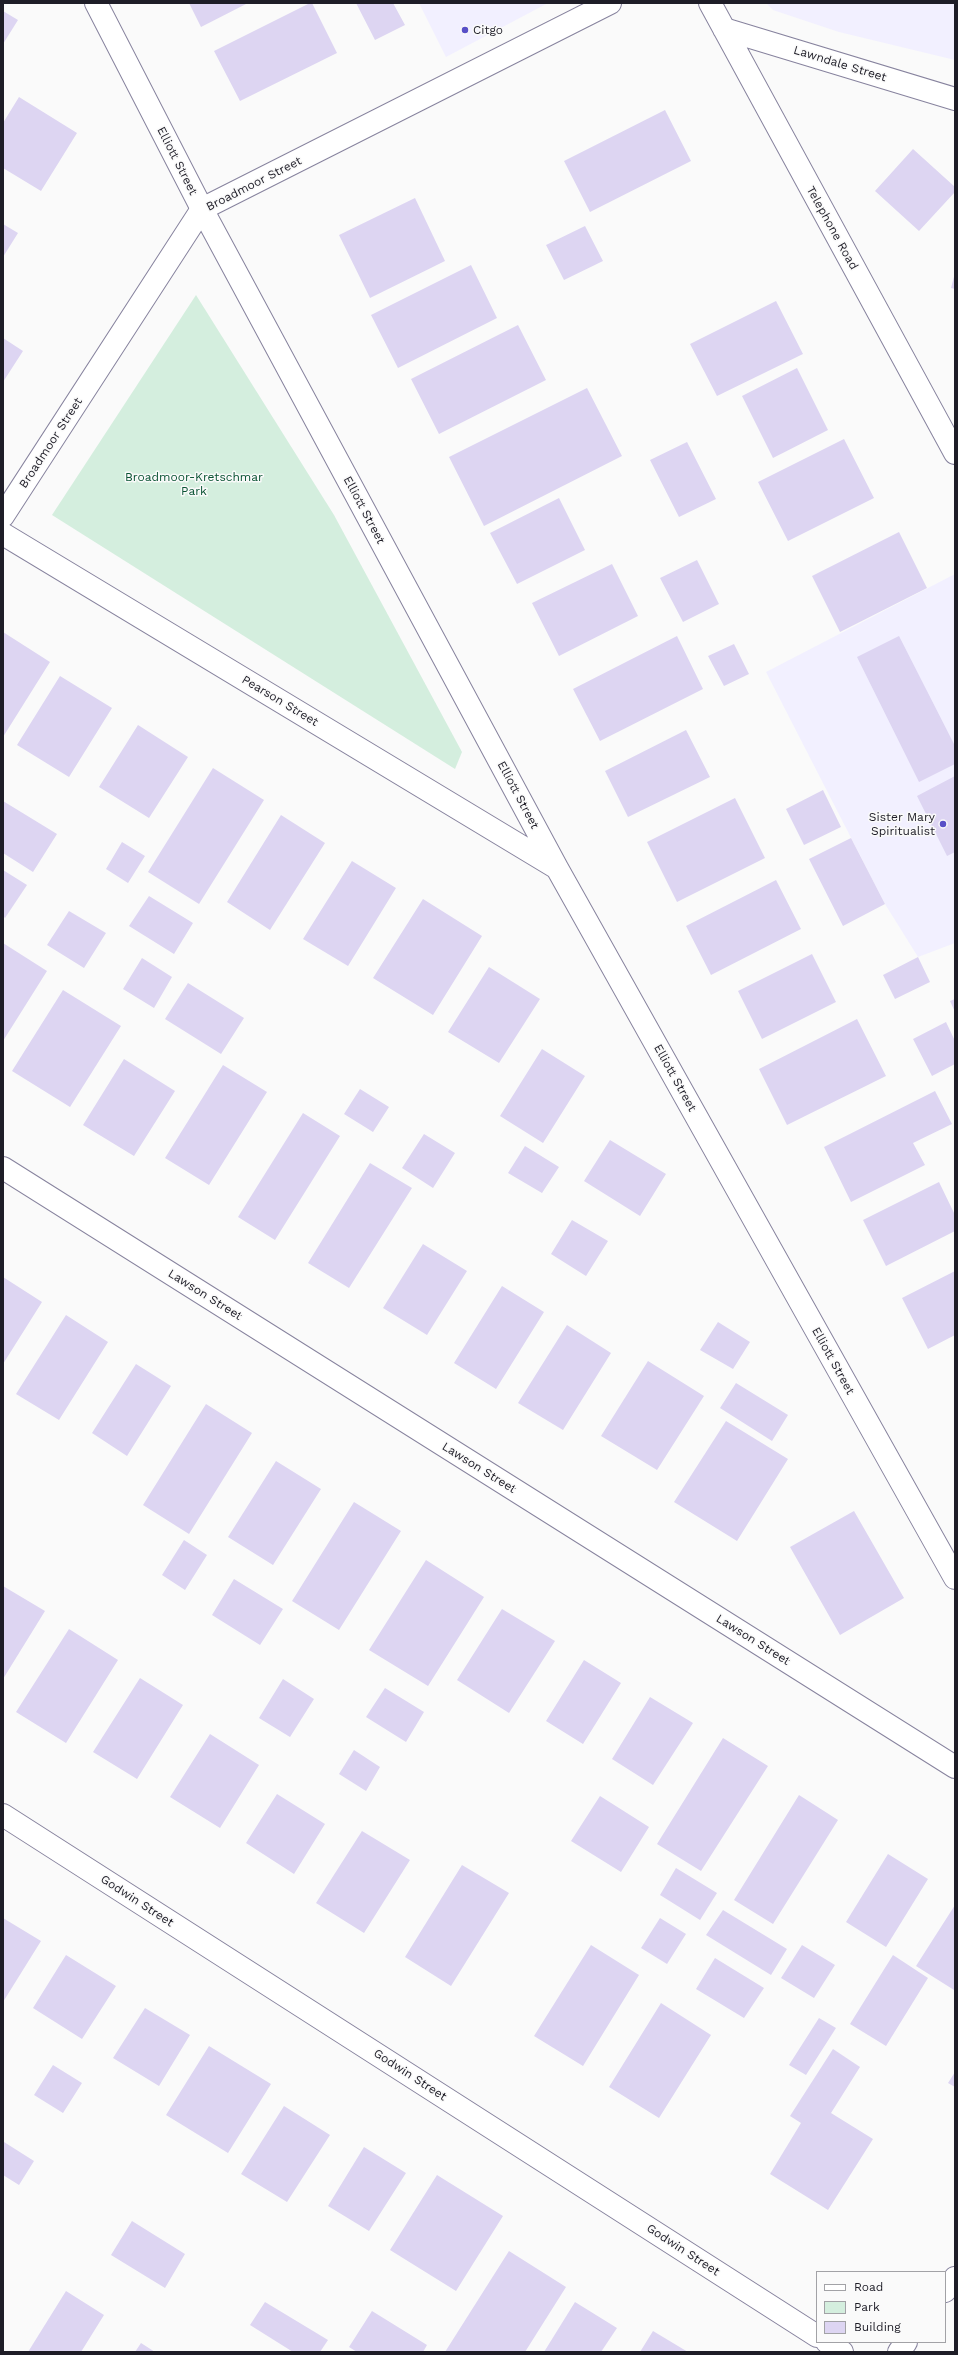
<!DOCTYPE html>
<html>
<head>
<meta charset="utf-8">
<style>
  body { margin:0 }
  #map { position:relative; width:958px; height:2355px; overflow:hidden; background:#fafafa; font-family:"Work Sans",sans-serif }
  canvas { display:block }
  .frame { position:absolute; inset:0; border:4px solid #1e1d27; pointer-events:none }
  .legend { position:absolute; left:816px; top:2271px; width:130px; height:72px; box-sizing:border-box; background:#fafafa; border:1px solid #a2a2a6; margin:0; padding:5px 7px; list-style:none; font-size:12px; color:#1e1d27 }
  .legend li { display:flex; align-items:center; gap:8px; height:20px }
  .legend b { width:20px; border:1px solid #a2a2a6 }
</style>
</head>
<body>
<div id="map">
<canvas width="958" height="2355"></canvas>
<div class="frame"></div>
<ul class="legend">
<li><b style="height:5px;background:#fff"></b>Road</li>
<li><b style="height:11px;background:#d4eede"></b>Park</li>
<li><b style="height:11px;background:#ddd5f2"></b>Building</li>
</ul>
</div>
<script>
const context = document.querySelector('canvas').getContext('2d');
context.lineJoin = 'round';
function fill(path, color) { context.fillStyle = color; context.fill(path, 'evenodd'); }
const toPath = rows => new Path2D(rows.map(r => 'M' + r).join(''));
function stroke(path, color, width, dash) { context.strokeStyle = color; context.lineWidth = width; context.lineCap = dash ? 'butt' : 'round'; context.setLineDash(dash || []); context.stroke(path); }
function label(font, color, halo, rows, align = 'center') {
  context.font = font + ' "Work Sans",sans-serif'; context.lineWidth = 3; context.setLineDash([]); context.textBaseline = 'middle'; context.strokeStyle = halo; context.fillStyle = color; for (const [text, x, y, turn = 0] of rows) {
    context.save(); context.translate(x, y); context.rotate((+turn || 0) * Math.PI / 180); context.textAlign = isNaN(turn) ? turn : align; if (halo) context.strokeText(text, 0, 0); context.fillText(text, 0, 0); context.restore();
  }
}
fill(toPath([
  [419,3,548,3,446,57],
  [766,3,955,3,955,60,839,32,773,10],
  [955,574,955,943,918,957,885,904,766,672]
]), '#f2f0ff');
fill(toPath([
  [196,295,334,515,462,752,455,769,52,515]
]), '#d4eede');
fill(toPath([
  [189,3,248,3,201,27],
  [310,3,312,3,337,53,240,101,214,51],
  [356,3,393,3,405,25,375,40],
  [3,11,18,20,3,44],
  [19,97,77,133,41,191,3,168,3,123],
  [665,110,691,161,590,212,564,161],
  [913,149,955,187,955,192,919,231,875,191],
  [415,198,445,261,370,298,339,235],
  [3,224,18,233,3,257],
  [585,226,603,261,564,280,546,245],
  [471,265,497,318,398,368,371,315],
  [955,273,955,289,951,288],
  [776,301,803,354,717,396,690,344],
  [518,325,546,380,439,434,411,379],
  [3,338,23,351,3,382],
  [797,368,828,430,773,458,742,396],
  [587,388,622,456,484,526,449,457],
  [844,439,874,498,788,541,758,482],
  [687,442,716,499,679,517,650,460],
  [559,498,585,550,517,584,490,533],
  [899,532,927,588,840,632,812,576],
  [697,560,719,604,683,622,660,578],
  [612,564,638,616,559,656,532,603],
  [3,632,50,662,3,737],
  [677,636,703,689,600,741,573,689],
  [899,636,955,746,955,764,919,782,857,657],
  [734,644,749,674,724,686,708,656],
  [60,676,112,708,69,777,17,745],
  [138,725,188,757,149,818,99,787],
  [686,730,710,777,628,817,605,771],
  [213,768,264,800,199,904,148,872],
  [955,776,955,852,947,856,917,796],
  [823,790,841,827,804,845,786,809],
  [735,798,765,858,677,902,647,842],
  [3,801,57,834,33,872,3,853],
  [281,815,325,843,270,930,227,902],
  [851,838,885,904,843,926,809,859],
  [122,842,145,856,128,883,106,869],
  [352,861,396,888,348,966,303,939],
  [3,870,27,885,5,918,3,916],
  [776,880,801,929,711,975,686,926],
  [149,896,193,923,174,954,129,926],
  [423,899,482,936,433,1015,373,978],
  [69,911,106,933,84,968,47,945],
  [3,943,47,971,3,1041],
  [812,954,836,1002,762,1039,738,991],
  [918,957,930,982,895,999,883,975],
  [142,958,172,977,154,1008,123,989],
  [489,967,540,999,499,1063,448,1032],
  [188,983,244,1018,221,1054,165,1019],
  [63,990,121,1026,70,1107,12,1071],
  [955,999,955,1012,950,1001],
  [857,1019,886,1076,787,1125,759,1069],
  [946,1022,955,1041,955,1064,932,1076,913,1039],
  [542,1049,585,1076,543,1143,500,1116],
  [124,1059,175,1091,134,1156,83,1125],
  [223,1065,267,1092,209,1185,165,1158],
  [360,1089,389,1107,373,1132,344,1114],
  [935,1091,952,1124,913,1143,925,1165,851,1202,824,1147],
  [303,1113,340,1136,275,1240,238,1217],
  [424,1134,455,1153,433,1188,402,1168],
  [610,1140,666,1174,640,1216,584,1181],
  [525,1146,559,1167,542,1193,508,1173],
  [370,1163,412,1188,349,1288,308,1263],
  [939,1182,955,1215,955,1231,886,1266,863,1220],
  [572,1220,608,1241,586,1276,551,1254],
  [423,1244,467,1271,427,1335,383,1308],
  [955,1271,955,1335,928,1349,902,1298],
  [3,1277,42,1302,3,1364],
  [502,1286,544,1312,496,1389,454,1363],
  [66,1315,108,1342,59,1420,16,1394],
  [718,1322,750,1342,733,1369,700,1350],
  [567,1325,611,1353,563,1430,518,1403],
  [648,1361,704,1396,657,1470,601,1436],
  [136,1364,171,1386,127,1456,92,1433],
  [736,1383,788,1415,772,1441,720,1408],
  [206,1404,252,1433,189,1534,143,1505],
  [726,1421,788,1459,737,1541,674,1502],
  [276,1461,321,1489,273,1565,228,1537],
  [354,1502,401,1531,339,1630,292,1601],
  [854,1511,904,1598,840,1635,790,1547],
  [184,1540,207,1555,185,1590,162,1575],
  [426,1560,484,1597,428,1686,369,1650],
  [234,1579,283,1609,260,1645,212,1615],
  [3,1586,45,1611,3,1679],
  [502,1609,555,1641,509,1713,457,1680],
  [69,1629,118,1660,66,1743,16,1712],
  [584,1660,621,1683,583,1744,546,1721],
  [140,1678,183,1705,137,1779,93,1752],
  [283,1679,314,1699,290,1737,259,1718],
  [385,1688,424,1712,406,1742,366,1717],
  [650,1697,693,1723,653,1785,612,1759],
  [210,1734,259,1765,220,1828,170,1797],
  [723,1738,768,1766,701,1871,657,1844],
  [354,1750,380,1767,366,1791,339,1774],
  [277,1794,325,1824,294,1874,246,1843],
  [799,1795,838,1820,773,1924,734,1900],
  [600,1796,649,1827,621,1872,571,1841],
  [362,1831,410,1860,364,1933,316,1903],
  [888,1854,928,1879,886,1947,846,1922],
  [462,1865,509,1893,451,1986,405,1957],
  [676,1868,717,1893,700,1920,660,1895],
  [955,1905,955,1988,954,1990,916,1966],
  [723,1910,787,1949,771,1975,706,1935],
  [3,1918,41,1941,3,2002],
  [660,1918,686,1934,667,1964,641,1948],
  [591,1945,639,1975,583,2066,534,2036],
  [802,1945,835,1965,814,1998,781,1978],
  [66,1955,116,1986,82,2039,33,2008],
  [893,1955,928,1978,886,2046,850,2024],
  [715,1958,764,1988,744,2018,696,1989],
  [661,2003,711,2035,659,2118,609,2087],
  [145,2008,190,2035,159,2086,113,2058],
  [819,2018,836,2028,806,2075,789,2065],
  [209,2046,271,2084,228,2153,166,2115],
  [833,2049,860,2067,831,2113,873,2139,828,2210,770,2174,801,2123,790,2116],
  [53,2065,82,2083,63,2113,34,2095],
  [955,2072,955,2087,948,2083],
  [284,2106,330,2135,287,2202,241,2174],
  [4,2142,34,2161,19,2185,3,2175],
  [364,2147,406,2173,369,2231,328,2206],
  [437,2175,503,2216,456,2291,390,2250],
  [132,2221,185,2254,165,2288,111,2255],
  [509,2251,566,2287,525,2352,445,2352],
  [66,2291,104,2315,81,2352,28,2352],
  [265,2302,328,2340,320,2352,293,2352,250,2325],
  [575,2302,617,2328,601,2352,544,2352],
  [372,2311,427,2345,423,2352,357,2352,349,2347],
  [653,2331,688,2352,640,2352],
  [141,2343,155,2352,135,2352]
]), '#ddd5f2');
const street = toPath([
  [96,3,202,209,557,868,955,1578],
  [3,534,557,868],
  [3,1168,955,1767],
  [3,1815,817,2336],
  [945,2291,955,2278],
  [827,2342,842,2352],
  [899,2352,906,2342]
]);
const secondary = toPath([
  [710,3,955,453],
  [724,29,955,99],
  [3,516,202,209,610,3]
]);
stroke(street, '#87839e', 24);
stroke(secondary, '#87839e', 24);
stroke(street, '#fff', 22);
stroke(secondary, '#fff', 22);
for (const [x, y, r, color] of [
  [465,30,4,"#584fc7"],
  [943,824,4,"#584fc7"]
]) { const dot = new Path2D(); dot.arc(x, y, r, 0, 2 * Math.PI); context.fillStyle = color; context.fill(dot); stroke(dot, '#fafafa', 1.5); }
label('12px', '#1e1d27', '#fafafa', [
  ["Citgo",473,30],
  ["Sister Mary",935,817,"right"],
  ["Spiritualist",935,831,"right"]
], 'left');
label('12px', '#1e1d27', '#fafafa', [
  ["Lawndale Street",840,64,17],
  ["Elliott Street",177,161,63],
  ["Broadmoor Street",254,184,-27],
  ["Telephone Road",832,228,61],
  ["Broadmoor Street",51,443,-57],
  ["Elliott Street",364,510,62],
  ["Pearson Street",280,701,31],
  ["Elliott Street",518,795,62],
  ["Elliott Street",675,1078,61],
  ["Lawson Street",205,1295,32],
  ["Elliott Street",833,1361,61],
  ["Lawson Street",479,1468,32],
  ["Lawson Street",753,1640,32],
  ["Godwin Street",137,1901,33],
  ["Godwin Street",410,2075,33],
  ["Godwin Street",683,2250,33]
]);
label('12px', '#095333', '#fafafa', [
  ["Broadmoor-Kretschmar",194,477],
  ["Park",194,491]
]);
</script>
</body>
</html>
